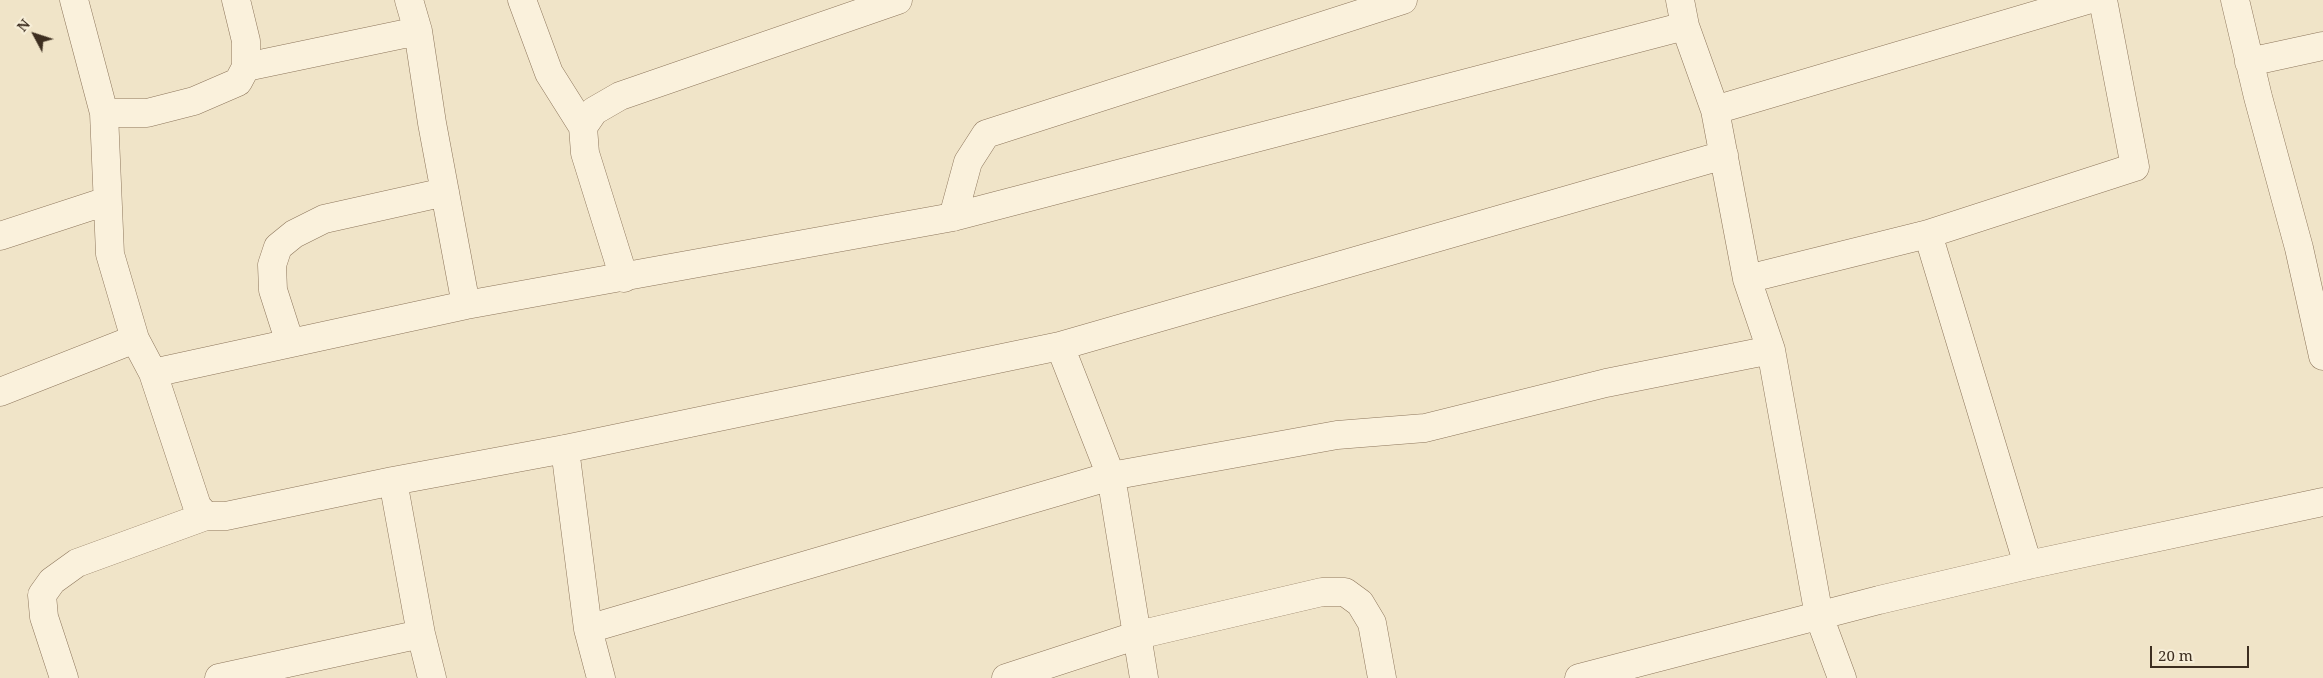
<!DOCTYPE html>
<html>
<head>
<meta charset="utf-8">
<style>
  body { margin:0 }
  #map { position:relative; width:2323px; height:678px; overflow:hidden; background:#f0e4c8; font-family:"Noto Serif",serif }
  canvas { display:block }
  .north { position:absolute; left:10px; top:10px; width:50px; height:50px; -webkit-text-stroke:4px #f7eed8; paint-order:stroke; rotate:310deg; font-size:14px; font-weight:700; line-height:20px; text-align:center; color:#3d2e20 }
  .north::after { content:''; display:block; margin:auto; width:18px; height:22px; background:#3d2e20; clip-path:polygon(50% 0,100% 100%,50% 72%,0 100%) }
  .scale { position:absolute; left:2150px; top:646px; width:99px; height:22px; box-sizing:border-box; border:2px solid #3d2e20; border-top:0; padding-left:6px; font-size:15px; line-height:18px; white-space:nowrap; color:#3d2e20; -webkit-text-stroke:4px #f7eed8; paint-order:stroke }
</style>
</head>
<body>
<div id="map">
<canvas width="2323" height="678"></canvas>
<div class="north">N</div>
<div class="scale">20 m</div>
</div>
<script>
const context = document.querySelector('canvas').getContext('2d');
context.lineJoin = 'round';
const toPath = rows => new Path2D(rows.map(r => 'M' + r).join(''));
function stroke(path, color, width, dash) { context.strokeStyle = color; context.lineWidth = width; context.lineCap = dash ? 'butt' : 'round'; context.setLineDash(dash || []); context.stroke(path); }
const minor = toPath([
  [74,0,104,113,110,254,135,339,153,373,197,506,206,516,226,516,393,481,565,449,1060,346,1724,155],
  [409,0,418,31,432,123,466,305],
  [522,0,549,73,583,127],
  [1680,0,1685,26,1715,110,1747,279,1771,350,1819,616,1842,678],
  [2235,0,2258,97,2299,248,2323,356],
  [2249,62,2323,46],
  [246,67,418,31],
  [1715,110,2087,0],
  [104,113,147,113,194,101,238,82,246,67,246,41,236,0],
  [953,217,968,162,986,134,1403,0],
  [1928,234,2028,565],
  [0,236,107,201],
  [624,278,585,153,583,127,594,111,620,96,898,0],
  [1747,279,1928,234,2135,167,2103,0],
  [290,343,273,290,272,265,278,247,294,234,324,219,445,192],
  [1060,346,1111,476,1337,435,1425,428,1606,383,1771,350],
  [153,373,466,305,953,217,1685,26],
  [0,392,135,339],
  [565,449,588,629],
  [393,481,421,634],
  [64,678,44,617,42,595,52,581,77,563,206,516],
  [219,678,421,634,432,678],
  [601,678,588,629,1111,476,1144,678],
  [1006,678,1138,635,1322,592,1345,592,1360,603,1372,623,1382,678],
  [1579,678,1879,600,2028,565,2323,502]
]);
stroke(minor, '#8d765c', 29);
stroke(minor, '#faf1dc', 28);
</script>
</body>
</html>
